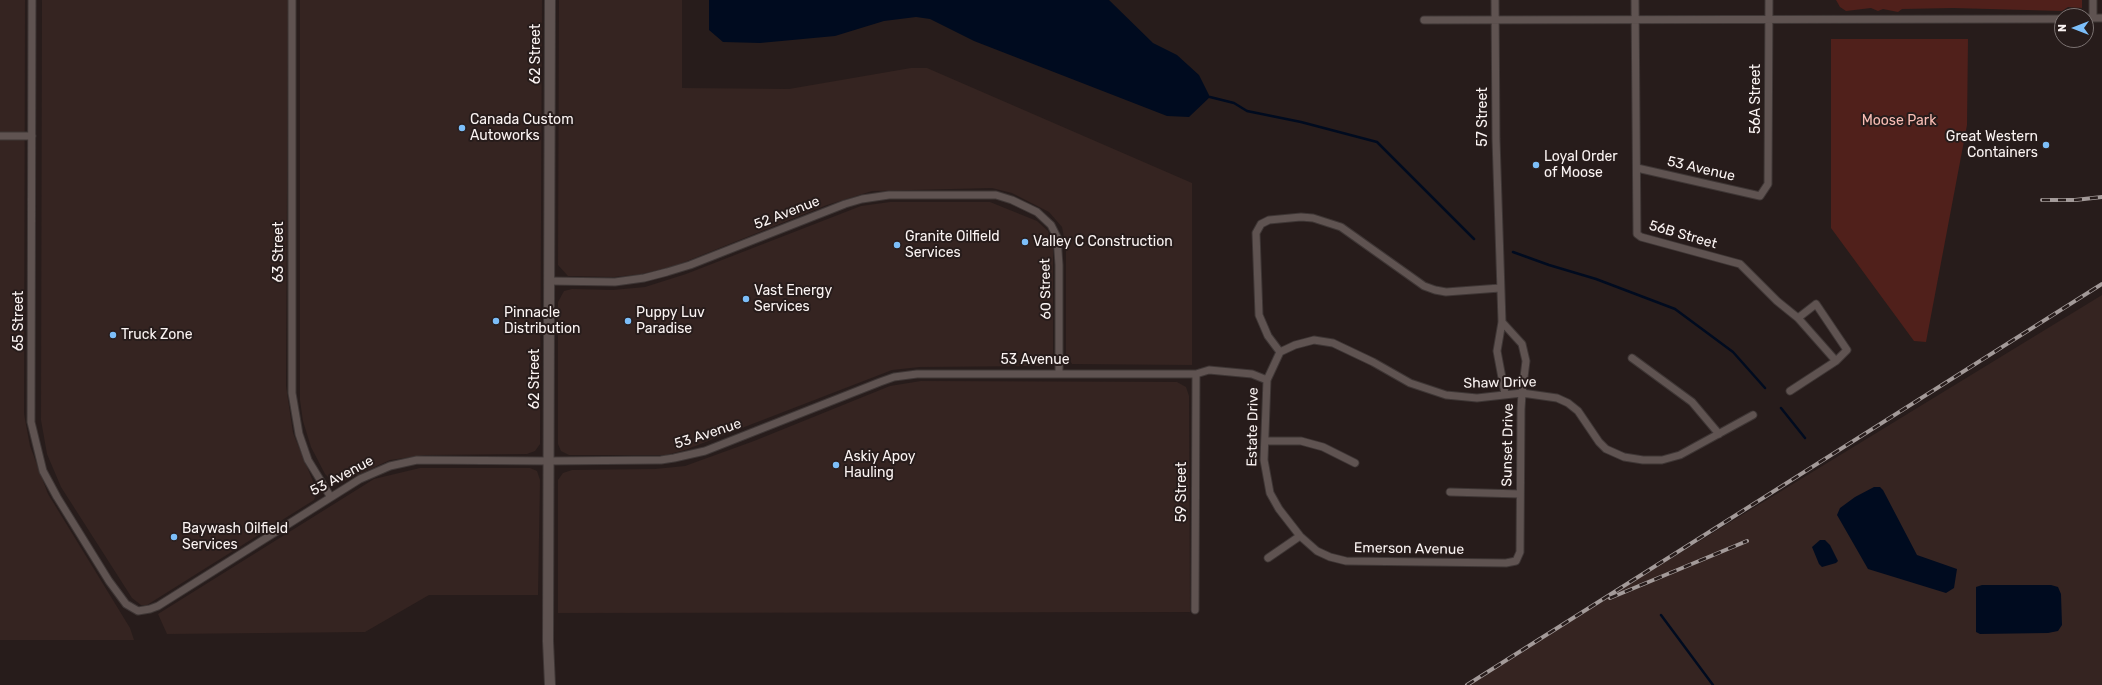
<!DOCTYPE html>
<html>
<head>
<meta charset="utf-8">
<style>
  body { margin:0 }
  #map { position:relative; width:2102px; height:685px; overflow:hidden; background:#271c1b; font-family:Rubik,sans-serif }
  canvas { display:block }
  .north { position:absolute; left:2054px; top:8px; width:40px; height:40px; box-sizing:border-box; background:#271c1b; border:1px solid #7b7271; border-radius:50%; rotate:270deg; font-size:11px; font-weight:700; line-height:16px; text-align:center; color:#faf3f2 }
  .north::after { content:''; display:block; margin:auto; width:14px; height:18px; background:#7cbef9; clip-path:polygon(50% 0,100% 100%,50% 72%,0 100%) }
</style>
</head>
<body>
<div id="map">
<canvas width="2102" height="685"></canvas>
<div class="north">N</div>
</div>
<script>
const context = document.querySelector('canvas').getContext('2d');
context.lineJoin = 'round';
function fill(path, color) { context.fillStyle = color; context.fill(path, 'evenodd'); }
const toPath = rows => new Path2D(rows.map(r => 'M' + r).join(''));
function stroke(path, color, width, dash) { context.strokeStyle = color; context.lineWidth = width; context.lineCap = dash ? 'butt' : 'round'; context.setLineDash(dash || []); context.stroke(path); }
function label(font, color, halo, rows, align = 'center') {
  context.font = font + ' Rubik,sans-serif'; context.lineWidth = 4; context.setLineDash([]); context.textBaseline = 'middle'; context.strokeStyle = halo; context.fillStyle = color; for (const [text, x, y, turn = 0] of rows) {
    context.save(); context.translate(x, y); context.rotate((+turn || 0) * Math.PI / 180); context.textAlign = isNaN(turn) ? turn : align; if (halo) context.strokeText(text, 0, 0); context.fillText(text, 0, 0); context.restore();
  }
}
fill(toPath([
  [0,0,25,0,24,414,30,446,48,494,130,628,134,640,0,640],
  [42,0,288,0,286,386,293,433,317,491,314,500,147,605,141,605,132,598,61,487,47,454,41,420],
  [300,0,542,0,540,444,535,451,527,454,425,455,390,460,342,482,332,481,325,474,311,447,303,421,300,400],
  [559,0,682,0,682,88,789,89,911,68,927,68,1192,183,1192,365,1072,364,1066,354,1066,248,1062,227,1049,212,1012,193,992,188,872,191,827,205,672,267,642,274,614,277,568,276,558,265],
  [890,202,990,202,1037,221,1048,231,1053,244,1053,353,1049,361,1042,366,920,367,892,370,685,450,666,455,569,455,561,451,558,444,558,302,564,291,572,289,613,290,645,287,686,274,861,206],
  [2102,295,2102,685,1464,685],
  [921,381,1177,382,1186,387,1189,396,1190,612,558,613,558,480,563,473,572,470,655,469,685,466,754,441,890,386],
  [420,468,530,468,537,471,540,480,538,595,429,595,365,632,167,634,158,614,374,479]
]), '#352421');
fill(toPath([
  [1836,0,2082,0,2082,8,2068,7,2062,11,1953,8,1902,9,1898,12,1883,9,1878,11,1871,8,1846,11,1840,7],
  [1831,39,1968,39,1967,125,1926,342,1914,341,1831,228]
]), '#50201b');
fill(toPath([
  [709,0,1109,0,1153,43,1177,55,1199,75,1210,97,1189,117,1167,116,974,41,930,19,916,17,884,21,835,36,760,43,723,42,709,30],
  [1874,487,1880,487,1883,490,1917,555,1957,569,1954,588,1946,593,1868,569,1837,515,1840,508,1855,497],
  [1820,540,1825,540,1830,545,1838,561,1836,563,1822,567,1819,564,1812,547],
  [1982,585,2051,585,2058,587,2061,594,2062,625,2058,631,2048,633,1980,634,1976,632,1976,587]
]), '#000b1f');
stroke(toPath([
  [1210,97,1234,103,1247,111,1301,122,1377,142,1474,239],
  [1513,252,1549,265,1596,279,1675,309,1733,352,1765,388],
  [1781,408,1805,438],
  [1661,615,1713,685]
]), '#000b1f', 2.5);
const minor = toPath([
  [32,0,31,422,43,471,57,497,109,581,126,604,138,611,150,609,158,606,360,479,390,466,417,460,549,461,661,460,674,458,705,451,880,382,894,377,917,374,1196,374,1209,370,1252,374,1267,380],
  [292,0,292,393,299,434,308,460,330,496],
  [1495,0,1496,139,1502,322,1497,351,1505,394],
  [1635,0,1637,234,1641,237,1740,264,1777,301,1798,318,1836,361],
  [2086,18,2102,18],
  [2093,18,2093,0],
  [1424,20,2062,19],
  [0,136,32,136],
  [1637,168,1760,196,1768,184,1769,0],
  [549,281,615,282,644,278,667,272,690,265,845,204,862,199,889,195,996,195,1012,200,1037,212,1051,225,1057,237,1059,265,1059,373],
  [1502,322,1522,344,1526,361,1522,393,1521,409,1520,552,1516,561,1506,563,1346,561,1330,557,1317,551,1300,536,1279,509,1270,493,1264,460,1267,380,1280,352,1295,345,1314,340,1333,343,1373,362,1410,383,1446,395,1477,398,1522,393,1557,398,1568,403,1578,411,1599,442,1606,449,1624,457,1643,460,1662,460,1680,455,1753,415],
  [1280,352,1268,336,1259,315,1256,233,1261,224,1269,220,1301,217,1313,218,1341,227,1424,286,1435,290,1446,292,1500,288],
  [1632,358,1692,402,1719,434],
  [1790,391,1836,361,1847,350,1816,304,1798,318],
  [1265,441,1301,441,1323,447,1355,463],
  [1450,492,1520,494],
  [1268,558,1300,536],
  [1195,610,1196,374]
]);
const secondary = toPath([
  [550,685,548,641,550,0]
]);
stroke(minor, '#3e3635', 9);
stroke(secondary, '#3e3635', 12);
stroke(minor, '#5f5351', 7);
stroke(secondary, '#5f5351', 10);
const rail = toPath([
  [2042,200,2075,200,2102,197],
  [1610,598,1747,541],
  [1467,685,2102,284]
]);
stroke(rail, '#a39a99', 4);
stroke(rail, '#271c1b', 2.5, [8]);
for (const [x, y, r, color] of [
  [462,128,4,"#7cbef9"],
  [2046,145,4,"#7cbef9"],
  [1536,165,4,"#7cbef9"],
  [1025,242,4,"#7cbef9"],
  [897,245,4,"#7cbef9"],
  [746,299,4,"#7cbef9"],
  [496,321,4,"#7cbef9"],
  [628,321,4,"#7cbef9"],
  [113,335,4,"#7cbef9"],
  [836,465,4,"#7cbef9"],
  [174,537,4,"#7cbef9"]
]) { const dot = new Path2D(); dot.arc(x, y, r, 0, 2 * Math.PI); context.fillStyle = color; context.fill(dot); stroke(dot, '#271c1b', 1.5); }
label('14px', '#faf3f2', '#271c1b', [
  ["62 Street",536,54,-90],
  ["56A Street",1756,99,-90],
  ["57 Street",1483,117,-90],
  ["53 Avenue",1701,169,13],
  ["52 Avenue",787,213,-21],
  ["56B Street",1683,235,16],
  ["63 Street",279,252,-90],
  ["60 Street",1046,289,-91],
  ["65 Street",19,321,-90],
  ["53 Avenue",1035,360],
  ["62 Street",535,379,-90],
  ["Shaw Drive",1500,383,-1],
  ["Estate Drive",1253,427,-89],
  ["53 Avenue",708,434,-18],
  ["Sunset Drive",1508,445,-89],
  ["53 Avenue",342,476,-28],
  ["59 Street",1182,492,-90],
  ["Emerson Avenue",1409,549,1]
]);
label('14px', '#faf3f2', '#271c1b', [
  ["Canada Custom",470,120],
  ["Autoworks",470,136],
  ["Great Western",2038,137,"right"],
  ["Containers",2038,153,"right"],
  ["Loyal Order",1544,157],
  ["of Moose",1544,173],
  ["Granite Oilfield",905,237],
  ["Services",905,253],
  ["Valley C Construction",1033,242],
  ["Vast Energy",754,291],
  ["Services",754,307],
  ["Pinnacle",504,313],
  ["Distribution",504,329],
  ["Puppy Luv",636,313],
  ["Paradise",636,329],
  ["Truck Zone",121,335],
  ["Askiy Apoy",844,457],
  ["Hauling",844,473],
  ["Baywash Oilfield",182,529],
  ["Services",182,545]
], 'left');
label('14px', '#f9bdb4', '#271c1b', [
  ["Moose Park",1899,121]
]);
</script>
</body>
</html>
